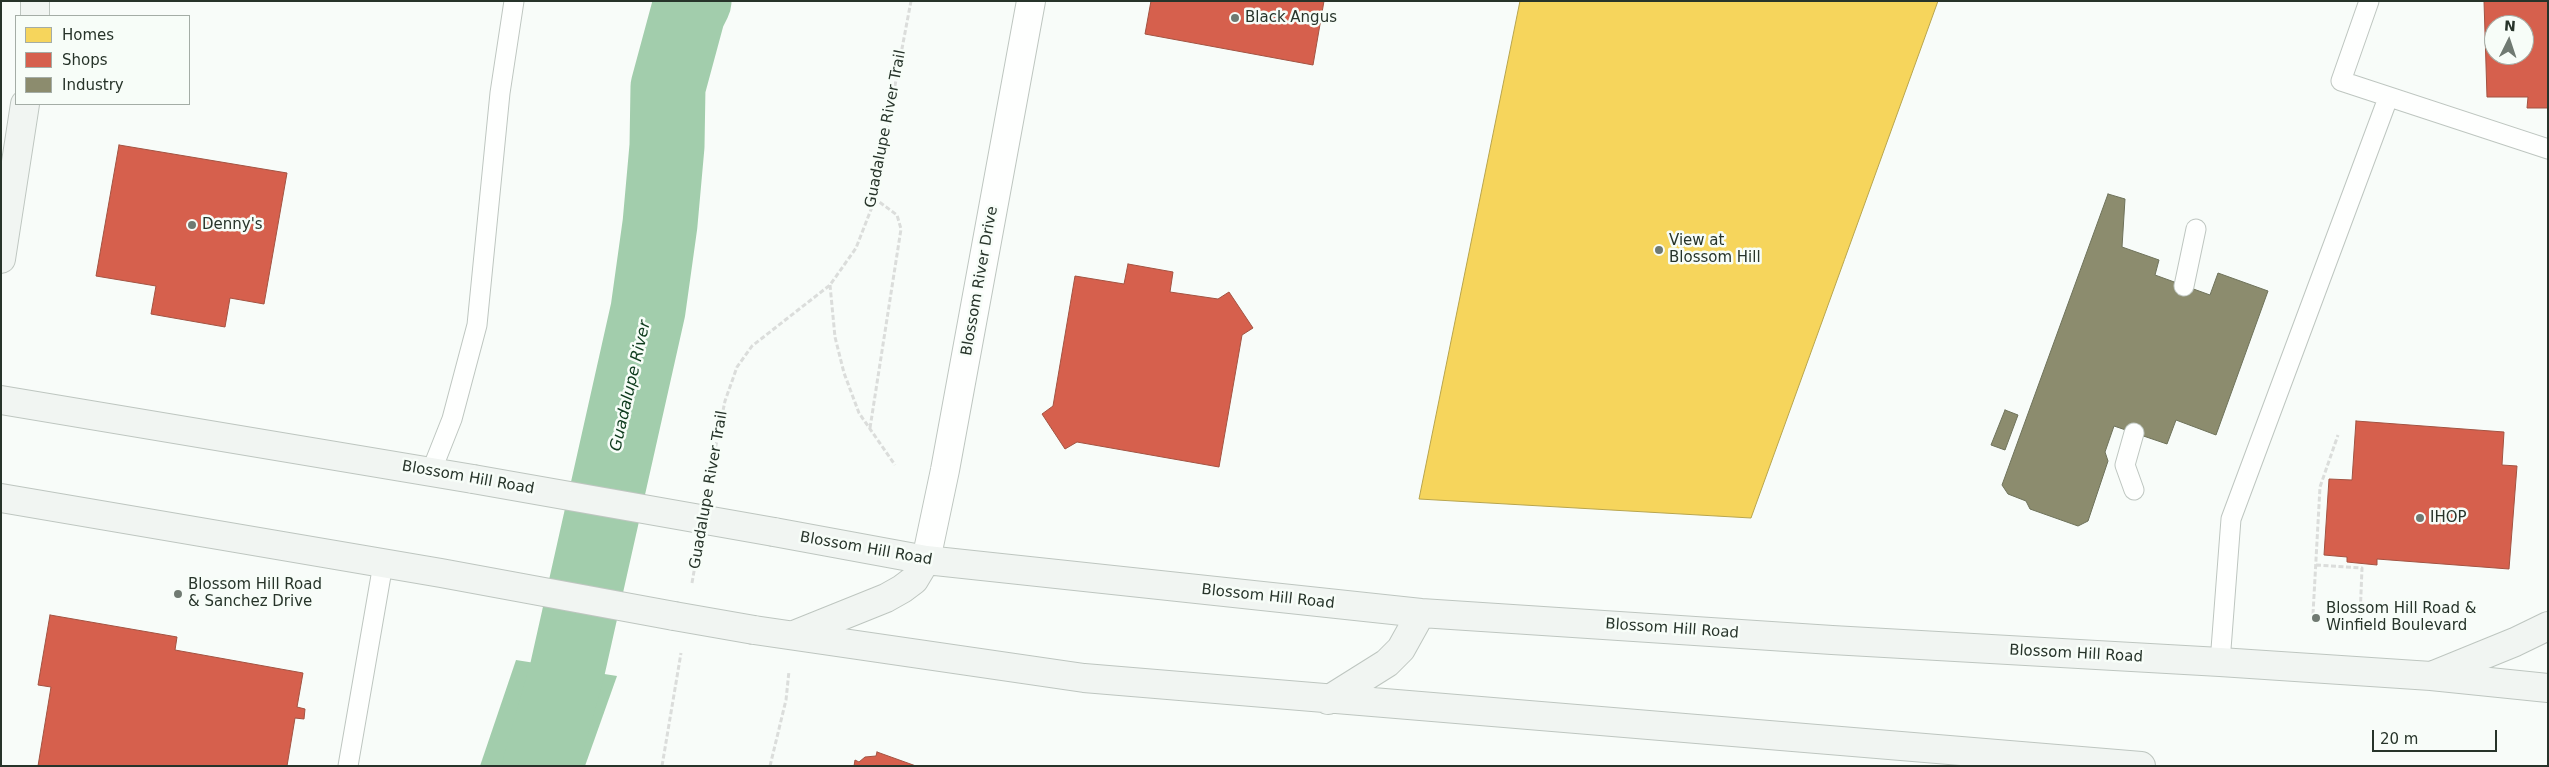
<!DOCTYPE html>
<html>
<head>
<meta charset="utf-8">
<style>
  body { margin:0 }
  #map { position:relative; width:2549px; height:767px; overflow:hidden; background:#f8fcf9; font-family:"DejaVu Sans",sans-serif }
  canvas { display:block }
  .frame { position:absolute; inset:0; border:2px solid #27342a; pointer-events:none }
  .legend { position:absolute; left:15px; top:15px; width:175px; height:90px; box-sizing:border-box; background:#f7fdf8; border:1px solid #a4ada6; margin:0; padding:6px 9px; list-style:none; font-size:15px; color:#27342a }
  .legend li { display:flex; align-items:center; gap:10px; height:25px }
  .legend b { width:25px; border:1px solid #a4ada6 }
  .north { position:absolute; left:2484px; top:15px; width:50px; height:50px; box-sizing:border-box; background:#f7fdf8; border:1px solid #a4ada6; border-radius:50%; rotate:4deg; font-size:14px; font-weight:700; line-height:20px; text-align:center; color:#27342a }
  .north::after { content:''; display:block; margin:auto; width:18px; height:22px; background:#707a72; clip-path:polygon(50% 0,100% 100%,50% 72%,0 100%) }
  .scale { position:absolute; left:2372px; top:730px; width:125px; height:22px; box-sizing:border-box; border:2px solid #27342a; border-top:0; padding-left:6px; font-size:15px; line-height:18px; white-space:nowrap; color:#27342a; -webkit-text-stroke:4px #f7fdf8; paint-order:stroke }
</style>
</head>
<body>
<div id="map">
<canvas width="2549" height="767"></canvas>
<div class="frame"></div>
<ul class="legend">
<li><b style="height:14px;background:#f6d55c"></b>Homes</li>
<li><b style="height:14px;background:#d6604d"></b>Shops</li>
<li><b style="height:14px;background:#8c8c6e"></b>Industry</li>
</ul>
<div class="north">N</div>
<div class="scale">20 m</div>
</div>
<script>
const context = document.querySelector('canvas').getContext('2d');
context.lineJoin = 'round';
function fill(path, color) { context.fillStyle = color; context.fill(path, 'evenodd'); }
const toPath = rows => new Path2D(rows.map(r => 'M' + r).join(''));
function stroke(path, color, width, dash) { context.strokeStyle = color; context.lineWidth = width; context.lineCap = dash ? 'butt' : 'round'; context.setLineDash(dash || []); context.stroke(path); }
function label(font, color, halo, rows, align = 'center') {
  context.font = font + ' "DejaVu Sans",sans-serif'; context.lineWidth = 5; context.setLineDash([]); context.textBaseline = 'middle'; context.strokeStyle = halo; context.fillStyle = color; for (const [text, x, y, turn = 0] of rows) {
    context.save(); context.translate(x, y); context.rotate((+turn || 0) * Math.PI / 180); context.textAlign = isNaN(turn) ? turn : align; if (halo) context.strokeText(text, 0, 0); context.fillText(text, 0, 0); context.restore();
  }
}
fill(toPath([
  [516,660,617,676,585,766,480,766]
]), '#a2cdac');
const homes = toPath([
  [1520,1,1938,1,1751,518,1419,499,1520,1]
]);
fill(homes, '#f6d55c');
stroke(homes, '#b8a54d', 1);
const shops = toPath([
  [1151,1,1324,1,1313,65,1145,34,1151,1],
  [2484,1,2548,1,2548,108,2527,108,2528,97,2487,97,2484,1],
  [2494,25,2524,25,2524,55,2494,55,2494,25],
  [119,145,287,173,264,304,230,298,225,327,151,314,156,286,96,276,119,145],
  [1128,264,1173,272,1170,292,1218,299,1229,292,1253,328,1242,335,1219,467,1077,442,1065,449,1042,414,1053,406,1075,276,1124,284,1128,264],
  [2356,421,2504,432,2502,465,2517,466,2509,569,2377,559,2377,565,2347,562,2347,557,2324,555,2329,479,2352,480,2356,421],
  [50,615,177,637,175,650,303,673,297,707,305,709,304,719,295,718,287,766,38,766,51,687,38,685,50,615],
  [877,752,916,766,854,766,855,760,859,762,865,757,876,756,877,752]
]);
fill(shops, '#d6604d');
stroke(shops, '#a25342', 1);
const industry = toPath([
  [2108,194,2125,199,2122,247,2159,260,2155,275,2210,295,2218,273,2268,291,2216,435,2176,420,2167,444,2114,426,2105,452,2108,461,2088,521,2078,526,2030,509,2026,501,2008,494,2002,485,2108,194],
  [2005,410,2018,415,2005,450,1991,445,2005,410]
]);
fill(industry, '#8c8c6e');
stroke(industry, '#6e725a', 1);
stroke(toPath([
  [540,766,567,671,648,310,660,224,667,146,668,87,688,13,694,1]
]), '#a2cdac', 75);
const lane = toPath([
  [2369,1,2341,81,2548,149],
  [2184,286,2196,229],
  [431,472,452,419,477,325,500,93,514,1],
  [2134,490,2125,465,2134,433],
  [2220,662,2231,519,2388,98],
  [348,766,383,564]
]);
const street = toPath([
  [926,560,945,470,1031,1]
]);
const secondary = toPath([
  [35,16,35,1],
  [1,259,25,104],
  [1,400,473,479],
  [1,498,441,573,674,616],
  [774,532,926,560,1421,613,1832,640,2220,662,2431,676,2548,688],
  [754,630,1084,678,2141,766],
  [794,635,886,598,902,589,914,580,926,560],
  [2434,675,2515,642,2548,626],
  [1328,700,1387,663,1401,649,1421,613]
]);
stroke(lane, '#bec6c0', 21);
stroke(street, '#bec6c0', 30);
stroke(secondary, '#bec6c0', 30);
stroke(toPath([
  [830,285,835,337,844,373,859,413,895,465],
  [870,428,901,229,897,215,874,198],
  [708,484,725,401,737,367,752,346,830,285,856,248,872,207,911,1],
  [2316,565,2362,568,2360,618],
  [692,583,697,554],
  [2313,614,2320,487,2338,435],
  [662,766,681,653],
  [770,766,786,700,789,671]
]), '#dbdddb', 3, [5, 2.5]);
stroke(lane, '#fefffe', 19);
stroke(street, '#fefffe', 28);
stroke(secondary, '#f1f5f2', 28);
const secondaryBridge = toPath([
  [473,479,774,532],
  [674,616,754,630]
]);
stroke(secondaryBridge, '#bec6c0', 30, []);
stroke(secondaryBridge, '#f1f5f2', 28);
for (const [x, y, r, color] of [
  [1235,18,5,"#707a72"],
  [192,225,5,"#707a72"],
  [1659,250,5,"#707a72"],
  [2420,518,5,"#707a72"],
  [178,594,5,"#707a72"],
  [2316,618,5,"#707a72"]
]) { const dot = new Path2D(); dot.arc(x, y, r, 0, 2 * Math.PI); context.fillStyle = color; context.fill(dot); stroke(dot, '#f7fdf8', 2); }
label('15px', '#27342a', '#f7fdf8', [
  ["Black Angus",1245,18],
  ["Denny's",202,225],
  ["View at",1669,241],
  ["Blossom Hill",1669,258],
  ["IHOP",2430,518],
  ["Blossom Hill Road",188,585],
  ["& Sanchez Drive",188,602],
  ["Blossom Hill Road &",2326,609],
  ["Winfield Boulevard",2326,626]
], 'left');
label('15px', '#27342a', '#f7fdf8', [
  ["Guadalupe River Trail",886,129,-79],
  ["Blossom River Drive",980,281,-80],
  ["Blossom Hill Road",468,478,10],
  ["Guadalupe River Trail",709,490,-80],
  ["Blossom Hill Road",866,549,10],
  ["Blossom Hill Road",1268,597,6],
  ["Blossom Hill Road",1672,629,4],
  ["Blossom Hill Road",2076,654,3]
]);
label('italic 16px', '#0e3b1d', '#f7fdf8', [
  ["Guadalupe River",631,386,-77]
]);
</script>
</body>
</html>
